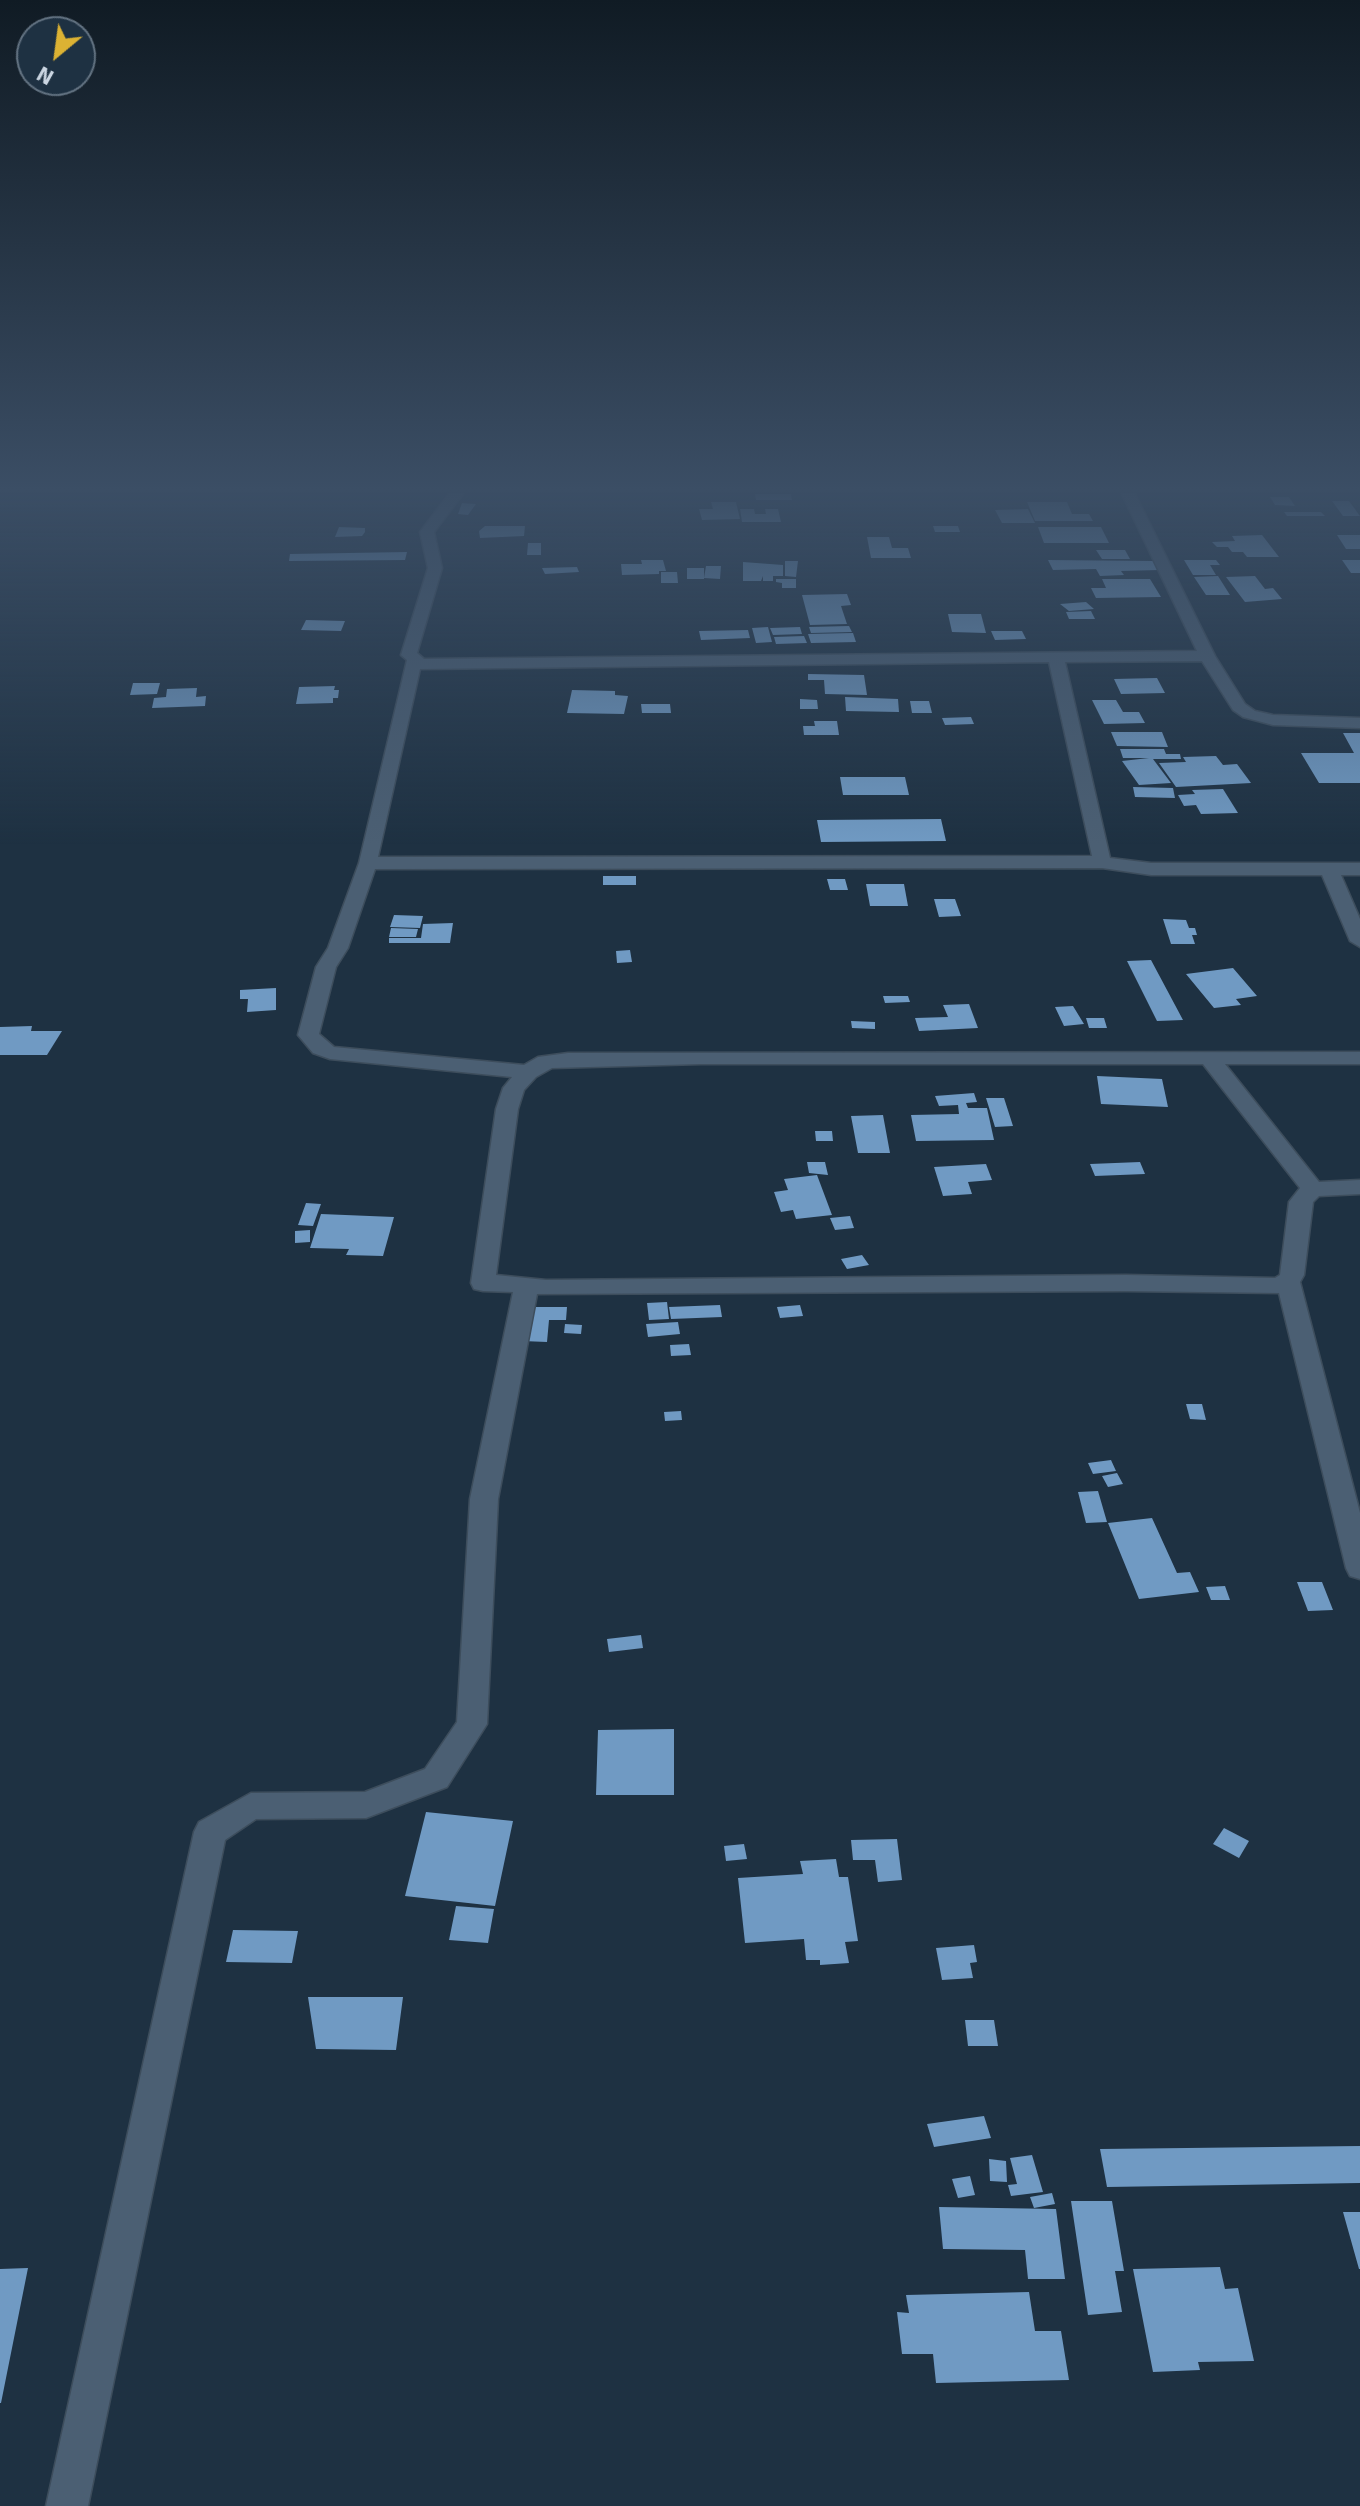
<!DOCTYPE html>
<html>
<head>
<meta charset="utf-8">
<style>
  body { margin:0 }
  #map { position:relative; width:1360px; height:2506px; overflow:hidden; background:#1e3142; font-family:Signika,sans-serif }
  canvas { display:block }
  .north { position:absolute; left:16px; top:16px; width:80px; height:80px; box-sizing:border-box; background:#1e3142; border:2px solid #637382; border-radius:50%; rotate:209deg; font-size:22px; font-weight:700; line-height:32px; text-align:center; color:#cad5e1 }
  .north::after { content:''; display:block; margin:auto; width:28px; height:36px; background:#dcb233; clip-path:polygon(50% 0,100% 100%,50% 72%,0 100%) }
</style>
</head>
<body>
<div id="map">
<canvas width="1360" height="2506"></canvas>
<div class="north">N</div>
</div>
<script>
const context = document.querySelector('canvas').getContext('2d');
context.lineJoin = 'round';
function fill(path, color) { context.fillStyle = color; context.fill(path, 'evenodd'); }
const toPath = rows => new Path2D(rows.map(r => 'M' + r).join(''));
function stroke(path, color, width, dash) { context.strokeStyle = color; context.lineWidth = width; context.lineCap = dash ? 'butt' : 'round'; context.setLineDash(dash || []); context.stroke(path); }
fill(toPath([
  [755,494,791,494,792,500,756,500],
  [1270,497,1289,497,1295,506,1275,505],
  [1332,501,1349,501,1360,516,1343,516],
  [711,502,736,502,740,519,702,520,699,509,713,509],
  [1027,502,1067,502,1072,514,1089,514,1093,521,1035,521],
  [462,503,476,504,468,515,458,514],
  [740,509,754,509,755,514,766,514,765,509,778,509,781,522,742,522],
  [1028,509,1035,523,1002,523,995,510],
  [1284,512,1321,512,1325,516,1287,516],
  [485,526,525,526,524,536,480,538,479,531],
  [933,526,958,526,960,532,935,532],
  [339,527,365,528,365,532,362,536,335,537],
  [1038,527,1101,527,1109,543,1044,543],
  [1262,535,1279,557,1247,557,1243,552,1232,552,1228,547,1217,547,1212,542,1235,541,1232,536],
  [1337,535,1360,535,1360,549,1346,549],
  [867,537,889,537,892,548,908,548,911,558,871,558],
  [528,543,541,543,541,555,527,555],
  [1096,550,1125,550,1130,559,1102,559],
  [407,552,405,560,289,561,290,554],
  [641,560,663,560,666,571,659,571,659,574,622,575,621,564,642,564],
  [1048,560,1153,561,1159,570,1121,571,1124,575,1100,576,1096,569,1053,570],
  [1184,560,1216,560,1220,565,1210,565,1216,575,1193,575],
  [1342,560,1360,560,1360,573,1351,573],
  [785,561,798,561,796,577,785,576],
  [743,562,783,565,783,576,773,576,773,581,763,581,763,576,761,581,743,581],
  [706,566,721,566,720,579,704,578],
  [577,567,579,572,545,574,542,568],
  [687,568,704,568,704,579,687,579],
  [661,572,677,572,678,583,661,583],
  [1218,576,1230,595,1206,595,1194,577],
  [1255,576,1265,589,1273,588,1282,599,1245,602,1226,577],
  [776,579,796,579,796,588,782,588,782,583,776,582],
  [1102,579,1150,579,1161,597,1096,598,1091,588,1106,588],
  [847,594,851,605,841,606,847,624,810,625,802,595],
  [1086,602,1094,609,1069,611,1060,604],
  [1091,611,1095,619,1069,619,1066,612],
  [948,614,981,614,986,633,952,632],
  [306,620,345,621,341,631,301,630],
  [849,626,852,632,811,633,809,627],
  [768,627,772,642,756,643,752,628],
  [800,627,802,634,773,635,770,628],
  [748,630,750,638,701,640,699,631],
  [991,631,1022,631,1026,639,995,640],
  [853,633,856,642,811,643,808,634],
  [804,636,807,643,776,644,774,637],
  [808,674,864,675,867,695,825,694,824,680,808,680],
  [1157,678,1165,693,1121,694,1114,679],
  [133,683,160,683,157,694,130,695],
  [335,686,334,690,339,690,338,698,333,698,333,703,296,704,299,687],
  [197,688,196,697,206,696,205,706,152,708,154,698,166,697,167,689],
  [572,690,615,691,615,695,628,696,624,714,567,713],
  [845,697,898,699,899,712,846,711],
  [800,699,817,700,818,709,800,709],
  [1092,700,1116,700,1123,712,1139,712,1145,723,1104,724],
  [910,701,929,701,932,713,912,713],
  [641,704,670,704,671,713,642,713],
  [971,717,974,724,945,725,942,718],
  [814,721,837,721,839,735,804,735,803,726,815,726],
  [1111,732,1162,732,1168,747,1117,746],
  [1343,733,1360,733,1360,783,1319,783,1301,753,1354,753],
  [1120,749,1164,749,1166,754,1180,754,1181,759,1153,759,1171,783,1139,785,1122,761,1149,758,1123,758],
  [1216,756,1223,765,1237,764,1251,783,1176,787,1159,763,1186,762,1183,757],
  [840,777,905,777,909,795,843,795],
  [1133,787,1173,788,1175,798,1135,797],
  [1223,789,1238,813,1201,814,1196,805,1184,806,1178,795,1195,794,1192,790],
  [941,819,946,841,821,842,817,820],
  [603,876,636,876,636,885,603,885],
  [827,879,845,879,848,890,830,890],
  [866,884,904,884,908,906,870,906],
  [934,899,955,899,961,916,939,917],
  [394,915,423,916,420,928,390,927],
  [1163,919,1186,920,1189,928,1195,928,1197,935,1192,935,1195,944,1171,944],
  [453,923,450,943,389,943,389,938,421,938,423,924],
  [391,928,418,929,416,937,389,937],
  [630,950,632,962,617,963,616,951],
  [1151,960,1183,1020,1157,1021,1127,961],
  [1233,968,1257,996,1236,999,1241,1005,1214,1008,1186,974],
  [276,988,276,1010,247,1012,248,999,240,999,240,990],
  [883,996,908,996,910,1002,885,1003],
  [969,1004,978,1028,919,1031,915,1018,948,1017,943,1005],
  [1073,1006,1084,1024,1064,1026,1055,1007],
  [1086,1018,1104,1018,1107,1028,1089,1028],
  [851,1021,875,1022,875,1029,852,1028],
  [32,1026,31,1031,62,1031,47,1055,0,1055,0,1027],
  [1097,1076,1162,1079,1168,1107,1101,1104],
  [974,1093,977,1102,966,1103,968,1108,987,1108,994,1140,916,1141,911,1115,959,1114,958,1105,939,1106,935,1096],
  [986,1098,1004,1098,1013,1126,995,1127],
  [883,1115,890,1153,858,1153,851,1116],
  [815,1131,832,1131,833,1141,816,1141],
  [807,1162,825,1162,828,1175,809,1173],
  [1140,1162,1145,1174,1095,1176,1090,1164],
  [986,1164,992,1180,968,1182,972,1194,943,1196,934,1167],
  [817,1175,832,1215,796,1219,793,1210,781,1212,774,1192,788,1190,784,1179],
  [306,1203,321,1204,313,1226,298,1225],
  [321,1214,394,1217,383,1256,346,1255,349,1249,310,1248],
  [850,1216,854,1228,835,1230,830,1218],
  [310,1230,310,1242,295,1243,295,1231],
  [862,1255,869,1265,847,1269,841,1259],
  [667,1302,669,1319,649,1320,647,1303],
  [720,1305,722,1317,671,1319,669,1307],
  [800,1305,803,1316,780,1318,777,1307],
  [525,1307,567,1307,566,1320,549,1320,547,1342,522,1341],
  [678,1322,680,1334,648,1337,646,1324],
  [565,1324,582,1325,581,1334,564,1333],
  [689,1344,691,1355,671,1356,670,1345],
  [1186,1404,1202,1404,1206,1420,1190,1419],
  [681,1411,682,1420,665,1421,664,1412],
  [1111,1460,1116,1471,1093,1474,1088,1463],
  [1117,1473,1123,1484,1108,1487,1102,1476],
  [1098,1491,1107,1522,1086,1523,1078,1492],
  [1152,1518,1177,1573,1190,1572,1199,1592,1139,1599,1108,1523],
  [1297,1582,1322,1582,1333,1610,1308,1611],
  [1225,1586,1230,1600,1211,1600,1206,1587],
  [641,1635,643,1648,609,1652,607,1639],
  [674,1729,674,1795,596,1795,598,1730],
  [426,1812,513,1821,495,1906,405,1896],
  [1224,1828,1249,1841,1239,1858,1213,1844],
  [897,1839,902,1880,878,1882,875,1860,853,1860,851,1840],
  [744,1844,747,1859,726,1861,724,1846],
  [836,1859,839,1877,848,1877,858,1941,845,1942,849,1963,820,1965,820,1960,806,1960,804,1939,745,1943,738,1878,803,1874,800,1861],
  [456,1906,494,1909,488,1943,449,1940],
  [233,1930,298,1931,292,1963,226,1962],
  [974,1945,977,1962,970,1963,973,1978,942,1980,936,1948],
  [308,1997,403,1997,396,2050,316,2049],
  [965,2020,994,2020,998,2046,968,2046],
  [984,2116,991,2138,934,2147,927,2124],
  [1360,2146,1360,2183,1107,2187,1100,2149],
  [1032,2155,1043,2192,1011,2196,1008,2185,1017,2184,1010,2158],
  [989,2159,1006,2161,1007,2182,990,2181],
  [970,2176,975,2195,958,2198,952,2179],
  [1052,2193,1055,2204,1034,2208,1030,2197],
  [1071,2201,1112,2201,1124,2271,1115,2271,1122,2312,1088,2315],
  [939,2207,1056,2209,1065,2279,1028,2279,1025,2250,943,2249],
  [1343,2212,1360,2212,1360,2269,1359,2269],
  [1220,2267,1225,2289,1238,2288,1254,2361,1198,2362,1200,2370,1153,2372,1133,2269],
  [28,2268,1,2403,0,2403,0,2269],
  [1029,2292,1035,2331,1061,2331,1069,2380,936,2383,933,2354,902,2354,897,2312,909,2313,906,2295]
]), '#709ac3');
const minor = toPath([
  [449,494,463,494,434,532,442,568,417,653,424,659,1197,651,1122,494,1135,494,1215,656,1245,704,1255,711,1273,715,1360,718,1360,728,1273,725,1243,717,1233,710,1202,661,1065,662,1110,858,1151,863,1360,863,1360,875,1341,875,1360,919,1360,947,1350,941,1322,875,1151,875,1102,868,375,869,348,948,336,967,319,1034,334,1047,524,1065,538,1057,568,1053,1360,1052,1360,1064,1225,1064,1319,1182,1360,1180,1360,1194,1319,1196,1313,1202,1304,1275,1300,1282,1360,1513,1360,1579,1350,1576,1346,1568,1279,1293,1126,1291,537,1294,498,1499,487,1724,447,1787,366,1818,256,1819,225,1840,88,2506,46,2506,194,1832,199,1822,251,1793,365,1792,425,1769,457,1722,470,1499,513,1292,483,1291,474,1289,471,1283,496,1109,503,1088,512,1077,330,1059,313,1053,298,1035,316,967,328,948,359,863,407,660,401,655,428,568,420,532,449,494],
  [1049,662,1092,856,378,857,420,669,1049,662],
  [1203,1064,1300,1188,1289,1202,1280,1275,1275,1278,1126,1275,546,1280,496,1275,518,1109,524,1090,536,1077,552,1068,701,1064,1203,1064]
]);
stroke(minor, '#3d4d5c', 3);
fill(minor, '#4b5f73');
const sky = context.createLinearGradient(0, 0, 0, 845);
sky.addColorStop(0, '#101b24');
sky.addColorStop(0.58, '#3b4e65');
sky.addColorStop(1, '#3b4e6500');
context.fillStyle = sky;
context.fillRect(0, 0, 1360, 845);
</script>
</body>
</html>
